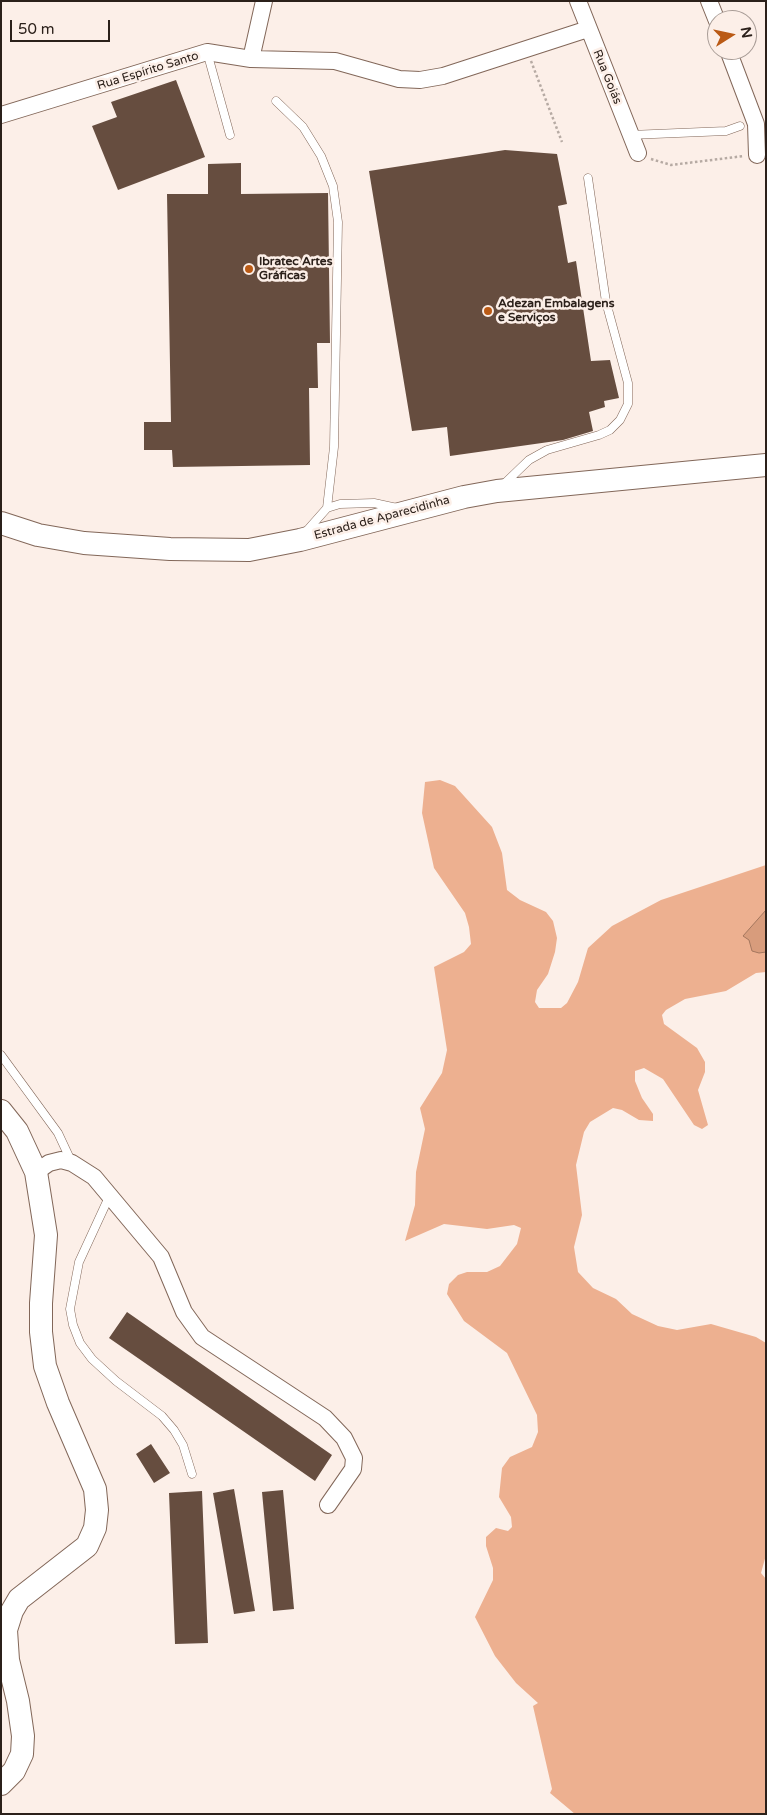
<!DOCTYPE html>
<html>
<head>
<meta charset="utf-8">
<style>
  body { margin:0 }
  #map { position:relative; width:767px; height:1815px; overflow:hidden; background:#fcefe8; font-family:"Varela Round",sans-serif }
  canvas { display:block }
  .frame { position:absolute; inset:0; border:2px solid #2b201a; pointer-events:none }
  .north { position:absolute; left:707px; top:10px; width:50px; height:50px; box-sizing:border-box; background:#fcefe8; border:1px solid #a89c96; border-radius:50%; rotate:80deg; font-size:14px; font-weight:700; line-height:20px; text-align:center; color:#2b201a }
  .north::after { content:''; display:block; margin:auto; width:18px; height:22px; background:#ba5a15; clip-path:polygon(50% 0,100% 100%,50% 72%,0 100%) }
  .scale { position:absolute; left:10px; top:20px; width:100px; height:22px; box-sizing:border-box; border:2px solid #2b201a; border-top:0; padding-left:6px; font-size:15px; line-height:18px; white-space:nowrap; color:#2b201a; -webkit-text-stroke:4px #fcefe8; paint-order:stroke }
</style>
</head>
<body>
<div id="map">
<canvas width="767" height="1815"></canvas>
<div class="frame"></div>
<div class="north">N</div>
<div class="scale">50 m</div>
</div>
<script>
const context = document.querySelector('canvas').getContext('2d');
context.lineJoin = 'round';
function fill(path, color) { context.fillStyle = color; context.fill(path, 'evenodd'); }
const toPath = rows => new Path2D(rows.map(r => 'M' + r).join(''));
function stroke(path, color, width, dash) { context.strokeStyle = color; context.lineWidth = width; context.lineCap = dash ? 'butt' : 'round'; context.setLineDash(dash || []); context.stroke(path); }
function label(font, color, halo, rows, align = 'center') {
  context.font = font + ' "Varela Round",sans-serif'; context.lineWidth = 5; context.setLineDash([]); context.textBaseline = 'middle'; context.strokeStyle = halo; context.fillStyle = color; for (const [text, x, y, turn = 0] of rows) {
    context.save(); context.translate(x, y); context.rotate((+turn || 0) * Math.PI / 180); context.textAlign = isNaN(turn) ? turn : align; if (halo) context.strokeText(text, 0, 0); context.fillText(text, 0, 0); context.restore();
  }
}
fill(toPath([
  [440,780,455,786,492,827,502,853,507,890,520,900,546,912,553,921,557,938,555,952,548,974,537,990,535,1002,539,1008,561,1008,567,1003,578,982,588,948,612,926,661,900,766,865,766,972,756,973,726,991,685,999,666,1010,662,1015,664,1024,697,1048,705,1062,705,1072,698,1090,708,1125,702,1129,694,1125,663,1079,644,1068,635,1071,635,1081,642,1098,653,1114,653,1121,639,1120,622,1110,613,1108,590,1122,584,1132,576,1165,582,1215,574,1247,578,1272,593,1288,616,1299,632,1314,658,1326,677,1330,711,1324,756,1337,766,1343,766,1555,761,1573,766,1579,766,1814,575,1814,550,1793,552,1789,533,1706,538,1703,516,1683,495,1656,475,1617,493,1580,493,1568,486,1546,486,1537,496,1528,508,1531,512,1527,511,1517,499,1497,502,1468,510,1457,532,1447,538,1432,537,1415,507,1353,464,1321,447,1294,449,1284,458,1275,467,1272,487,1272,500,1266,517,1244,521,1228,514,1225,487,1229,444,1224,405,1241,415,1205,416,1172,425,1129,420,1108,442,1073,447,1050,434,967,464,952,471,944,469,927,465,913,434,868,422,813,425,782]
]), '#edb090');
const water = toPath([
  [766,910,766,952,759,953,752,951,749,940,743,936,766,910]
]);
fill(water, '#d89c7c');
stroke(water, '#a4775f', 1);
fill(toPath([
  [176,80,205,157,118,190,92,126,117,117,111,102],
  [505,150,557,154,567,204,558,206,568,263,576,261,591,361,610,360,619,398,604,401,605,407,589,412,593,431,563,440,450,456,447,427,412,431,369,171],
  [241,163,241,194,328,193,330,343,317,343,318,388,309,388,310,465,173,467,172,450,144,450,144,422,171,422,167,194,208,194,208,164],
  [127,1312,332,1455,315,1481,109,1338],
  [151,1444,170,1473,154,1483,136,1454],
  [234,1489,255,1611,234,1614,213,1493],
  [283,1490,294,1609,273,1611,262,1492],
  [202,1491,208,1643,175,1644,169,1493]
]), '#664d3f');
const lane = toPath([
  [207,52,230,135],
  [276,101,303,127,321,156,333,186,338,222,334,447,327,508],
  [630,135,726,131,740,126],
  [504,484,529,460,547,450,599,435,610,430,620,420,628,404,628,383,606,302,588,178],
  [304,534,327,508,340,504,374,503,397,508],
  [1,1055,58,1133,72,1163],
  [109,1197,79,1262,70,1309,73,1325,80,1343,92,1359,116,1381,162,1416,174,1430,183,1445,192,1474]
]);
const street = toPath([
  [578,1,638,153],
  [709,1,717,21],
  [728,50,756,124,757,155],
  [251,59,264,1],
  [1,115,207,52,251,59,335,61,399,79,420,80,443,76,588,29],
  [36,1172,49,1163,61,1160,72,1163,94,1177,161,1257,184,1312,202,1337,325,1418,344,1438,354,1458,353,1469,328,1505]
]);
const secondary = toPath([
  [1,523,38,535,84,543,170,549,249,550,300,540,464,497,497,491,766,465],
  [1,1111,17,1131,36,1172,46,1235,41,1303,41,1332,45,1366,58,1403,95,1489,97,1510,95,1528,87,1546,19,1599,12,1611,6,1630,8,1660,18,1701,23,1736,22,1754,14,1771,1,1784]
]);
stroke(lane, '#826759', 9);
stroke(street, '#826759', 18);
stroke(secondary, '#826759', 24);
stroke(toPath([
  [531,61,562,142],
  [651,159,671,165,744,156]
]), '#b6aaa3', 2.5, [2.5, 2.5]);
stroke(lane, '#fff', 8);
stroke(street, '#fff', 16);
stroke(secondary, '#fff', 22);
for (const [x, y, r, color] of [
  [249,269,5,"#ba5a15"],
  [488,311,5,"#ba5a15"]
]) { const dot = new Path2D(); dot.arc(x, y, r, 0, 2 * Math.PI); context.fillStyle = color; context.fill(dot); stroke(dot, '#fcefe8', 2); }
label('12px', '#2b201a', '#fcefe8', [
  ["Rua Espírito Santo",148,71,-17],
  ["Rua Goiás",607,77,68],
  ["Estrada de Aparecidinha",382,518,-15]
]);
label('bold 12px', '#2b201a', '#fcefe8', [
  ["Ibratec Artes",259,262],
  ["Gráficas",259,276],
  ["Adezan Embalagens",498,304],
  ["e Serviços",498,318]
], 'left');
</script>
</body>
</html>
